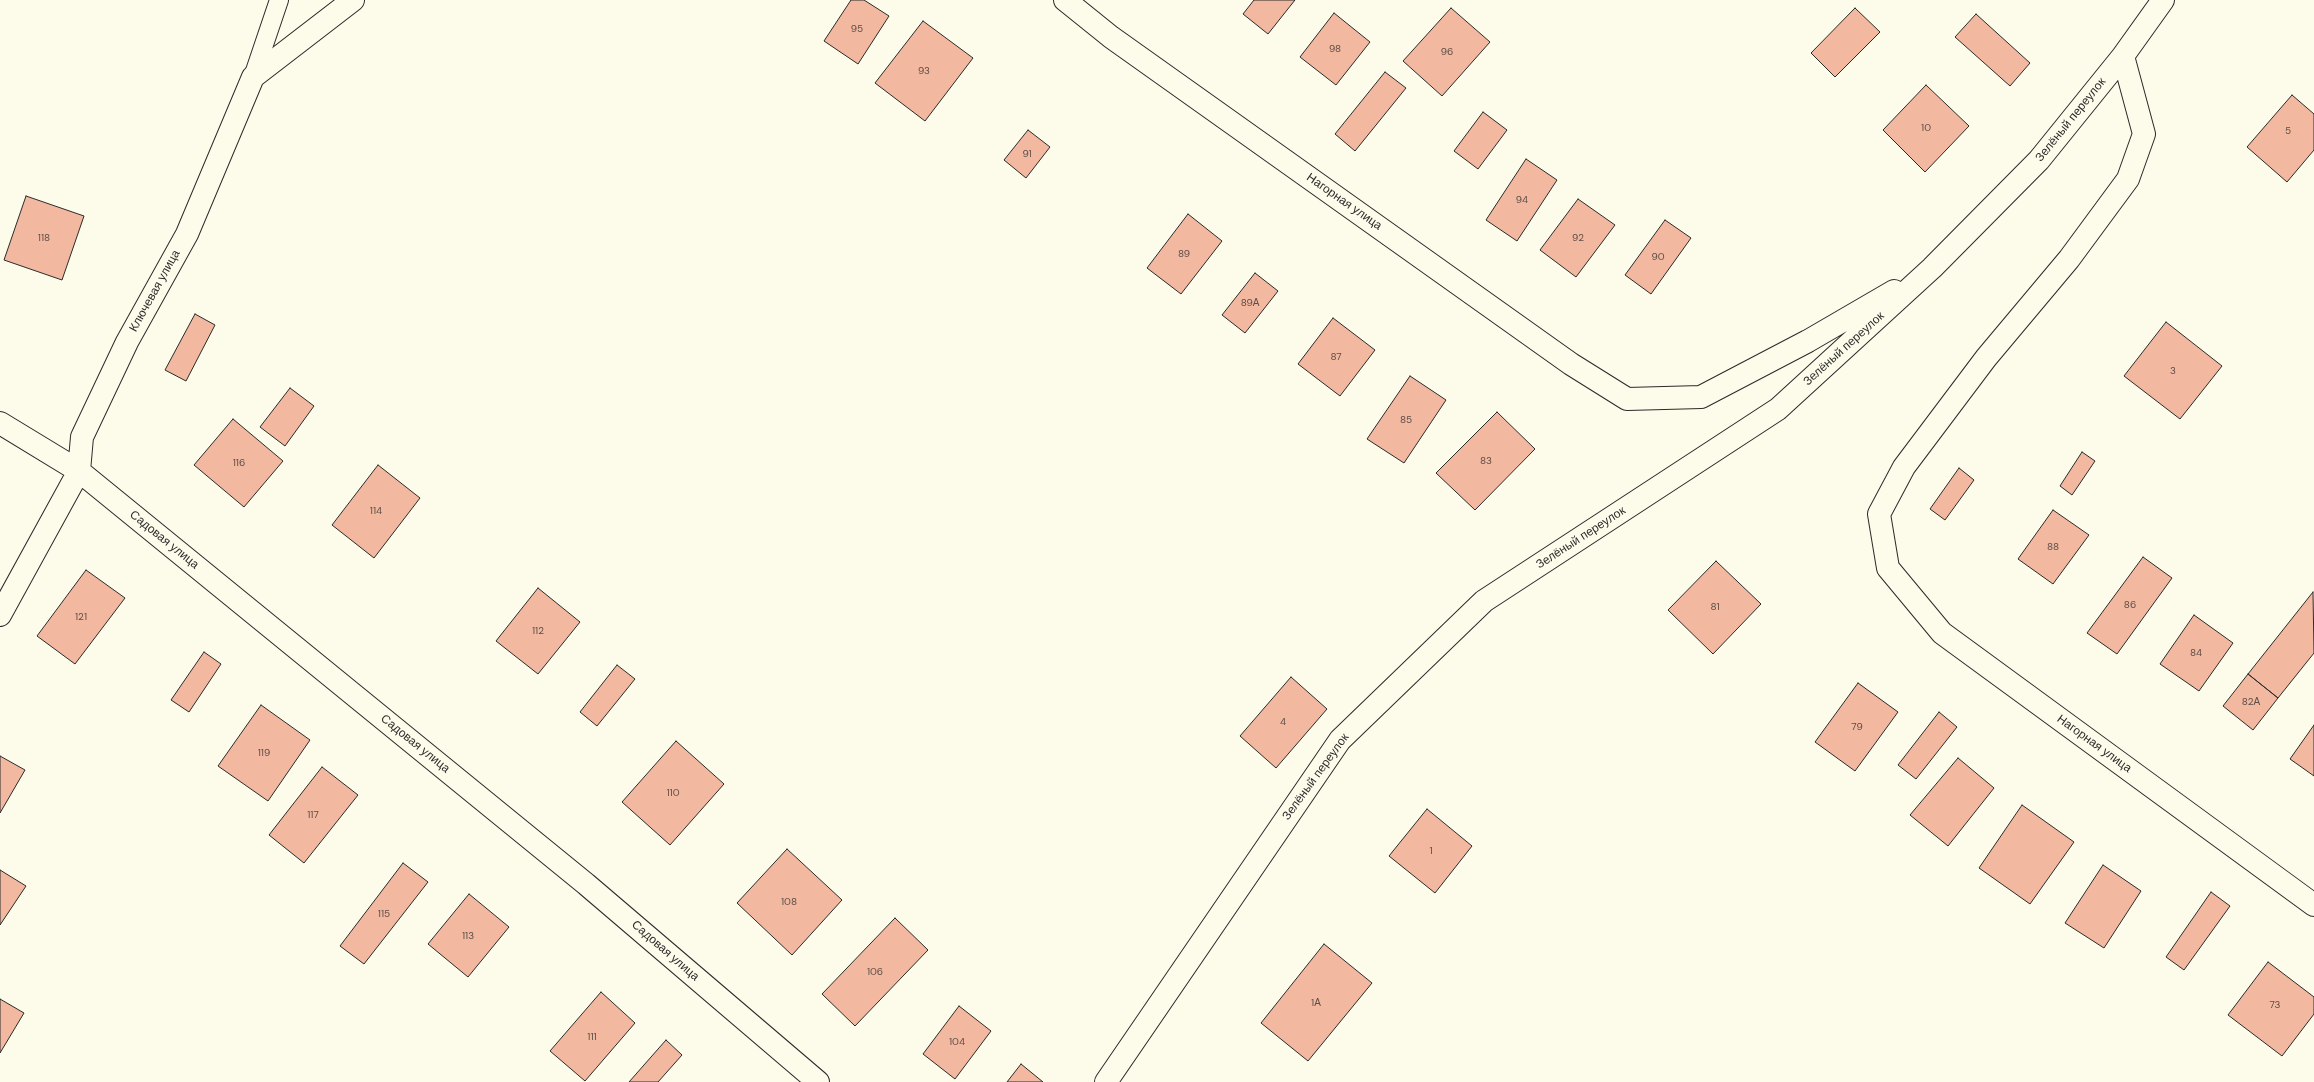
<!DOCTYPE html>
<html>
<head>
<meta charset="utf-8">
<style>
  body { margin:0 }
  canvas { display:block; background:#fdfbea }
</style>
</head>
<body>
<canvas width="2314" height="1082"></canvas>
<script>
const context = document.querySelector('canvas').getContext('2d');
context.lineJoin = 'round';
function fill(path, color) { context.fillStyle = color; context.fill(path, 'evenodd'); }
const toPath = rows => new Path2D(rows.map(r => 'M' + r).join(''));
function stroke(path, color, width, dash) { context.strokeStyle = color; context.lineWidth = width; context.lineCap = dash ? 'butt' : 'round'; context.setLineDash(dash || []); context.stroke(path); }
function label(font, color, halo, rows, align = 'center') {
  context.font = font + ' "DM Sans",sans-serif'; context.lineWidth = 3; context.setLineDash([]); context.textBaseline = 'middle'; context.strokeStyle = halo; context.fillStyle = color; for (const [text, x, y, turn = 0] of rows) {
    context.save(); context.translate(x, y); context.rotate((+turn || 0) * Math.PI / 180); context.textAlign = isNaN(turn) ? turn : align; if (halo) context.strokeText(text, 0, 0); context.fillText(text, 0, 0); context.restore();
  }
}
const building = toPath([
  [851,0,864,0,889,16,858,64,824,41,851,0],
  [1254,0,1295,0,1268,34,1243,14,1254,0],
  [1451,8,1490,42,1442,96,1403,61,1451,8],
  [1855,8,1880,32,1835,77,1811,53,1855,8],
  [1334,13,1370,42,1336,85,1300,57,1334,13],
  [1976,14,2030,63,2010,86,1955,37,1976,14],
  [923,21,973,58,925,121,875,83,923,21],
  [1385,72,1406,88,1355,151,1335,134,1385,72],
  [1926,85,1969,126,1925,172,1883,130,1926,85],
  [2292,95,2314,114,2314,150,2287,182,2247,147,2292,95],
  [1483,112,1507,130,1478,169,1454,151,1483,112],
  [1028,130,1050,147,1026,178,1004,160,1028,130],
  [1526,159,1557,180,1517,241,1486,220,1526,159],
  [26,196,84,216,62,280,4,260,26,196],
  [1578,199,1615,225,1576,277,1540,250,1578,199],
  [1188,214,1222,241,1181,294,1147,268,1188,214],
  [1665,220,1691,238,1651,294,1625,275,1665,220],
  [1255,273,1278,291,1245,333,1222,315,1255,273],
  [195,314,215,325,186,381,165,370,195,314],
  [1333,318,1375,350,1340,396,1298,364,1333,318],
  [2166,322,2222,366,2180,419,2124,376,2166,322],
  [1410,376,1446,400,1404,463,1367,439,1410,376],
  [290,388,314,406,285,446,260,427,290,388],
  [1497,412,1535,449,1475,510,1436,473,1497,412],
  [233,419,283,461,244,507,194,465,233,419],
  [2082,452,2095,461,2072,495,2060,486,2082,452],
  [378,465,420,498,374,558,332,525,378,465],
  [1959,468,1974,480,1945,520,1930,509,1959,468],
  [2053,510,2089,535,2053,584,2018,559,2053,510],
  [2143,557,2172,578,2117,654,2087,633,2143,557],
  [1716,561,1761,604,1713,654,1668,610,1716,561],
  [86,570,125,598,75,664,37,636,86,570],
  [538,588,580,622,538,674,496,641,538,588],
  [2313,592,2314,653,2278,698,2248,674,2313,592],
  [2194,615,2233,643,2199,691,2160,664,2194,615],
  [204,652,221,664,189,712,171,700,204,652],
  [617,665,635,679,597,726,580,712,617,665],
  [2248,674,2278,698,2253,730,2223,706,2248,674],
  [1291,677,1327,709,1276,768,1240,736,1291,677],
  [1858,683,1898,712,1855,771,1815,742,1858,683],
  [261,705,310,740,268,801,218,766,261,705],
  [1939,712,1957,727,1916,779,1898,765,1939,712],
  [2314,725,2314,776,2290,759,2314,725],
  [676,741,724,784,670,845,622,802,676,741],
  [0,756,25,770,0,813,0,756],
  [1958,758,1994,788,1948,846,1910,815,1958,758],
  [322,767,358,795,304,863,269,835,322,767],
  [2022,805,2074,842,2030,904,1979,868,2022,805],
  [1427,809,1472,846,1435,893,1389,856,1427,809],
  [787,849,842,900,792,955,737,903,787,849],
  [403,863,428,882,364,964,340,946,403,863],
  [2103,865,2141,891,2104,948,2065,923,2103,865],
  [0,870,26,886,0,925,0,870],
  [2211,892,2230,906,2184,970,2166,957,2211,892],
  [469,894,509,927,468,977,428,944,469,894],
  [895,918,928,950,855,1026,822,994,895,918],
  [1324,944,1372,983,1308,1061,1261,1023,1324,944],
  [2268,962,2314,997,2314,1014,2282,1056,2228,1015,2268,962],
  [601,992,635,1023,585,1081,550,1051,601,992],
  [0,999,24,1013,0,1053,0,999],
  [959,1006,991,1031,955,1079,923,1054,959,1006],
  [666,1040,682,1055,658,1082,629,1082,666,1040],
  [1021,1064,1043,1082,1007,1082,1021,1064]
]);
fill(building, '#f2b8a0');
stroke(building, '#2b2b2b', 1);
const lane = toPath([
  [253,77,279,0]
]);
const street = toPath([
  [1065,0,1111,37,1571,364,1627,399,1701,397,1808,341,1894,291],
  [2163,0,2123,56,2144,134,2128,179,2069,259,1986,358,1904,467,1879,514,1888,568,1942,633,2314,905],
  [0,423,79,471,586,884,818,1082],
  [0,615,79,471,82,437,127,342,187,234,253,77,353,0],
  [1106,1082,1340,740,1484,601,1778,409,1932,268,2039,160,2123,56]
]);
stroke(lane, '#2b2b2b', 20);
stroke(street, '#2b2b2b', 24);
stroke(lane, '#fdfbea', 18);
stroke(street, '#fdfbea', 22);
label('10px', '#5d4e48', null, [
  ["95",857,29],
  ["98",1335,49],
  ["96",1447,52],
  ["93",924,71],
  ["10",1926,128],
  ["5",2288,131],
  ["91",1027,154],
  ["94",1522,200],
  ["118",44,238],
  ["92",1578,238],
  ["89",1184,254],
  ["90",1658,257],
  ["89А",1250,303],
  ["87",1336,357],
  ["3",2173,371],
  ["85",1406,420],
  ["83",1486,461],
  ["116",239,463],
  ["114",376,511],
  ["88",2053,547],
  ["86",2130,605],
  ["81",1715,607],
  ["121",81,617],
  ["112",538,631],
  ["84",2196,653],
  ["82А",2251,702],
  ["4",1283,722],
  ["79",1857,727],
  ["119",264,753],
  ["110",673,793],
  ["117",313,815],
  ["1",1431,851],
  ["108",789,902],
  ["115",384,914],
  ["113",468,936],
  ["106",875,972],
  ["1А",1316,1003],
  ["73",2275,1005],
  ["111",592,1037],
  ["104",957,1042]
]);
label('12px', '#2b2b2b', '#fdfbea', [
  ["Зелёный переулок",2071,120,-51],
  ["Нагорная улица",1344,202,35],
  ["Ключевая улица",155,291,-61],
  ["Зелёный переулок",1844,349,-42],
  ["Зелёный переулок",1581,538,-33],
  ["Садовая улица",164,540,39],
  ["Садовая улица",415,744,39],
  ["Нагорная улица",2094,744,36],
  ["Зелёный переулок",1316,777,-54],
  ["Садовая улица",665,951,41]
]);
</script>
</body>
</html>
